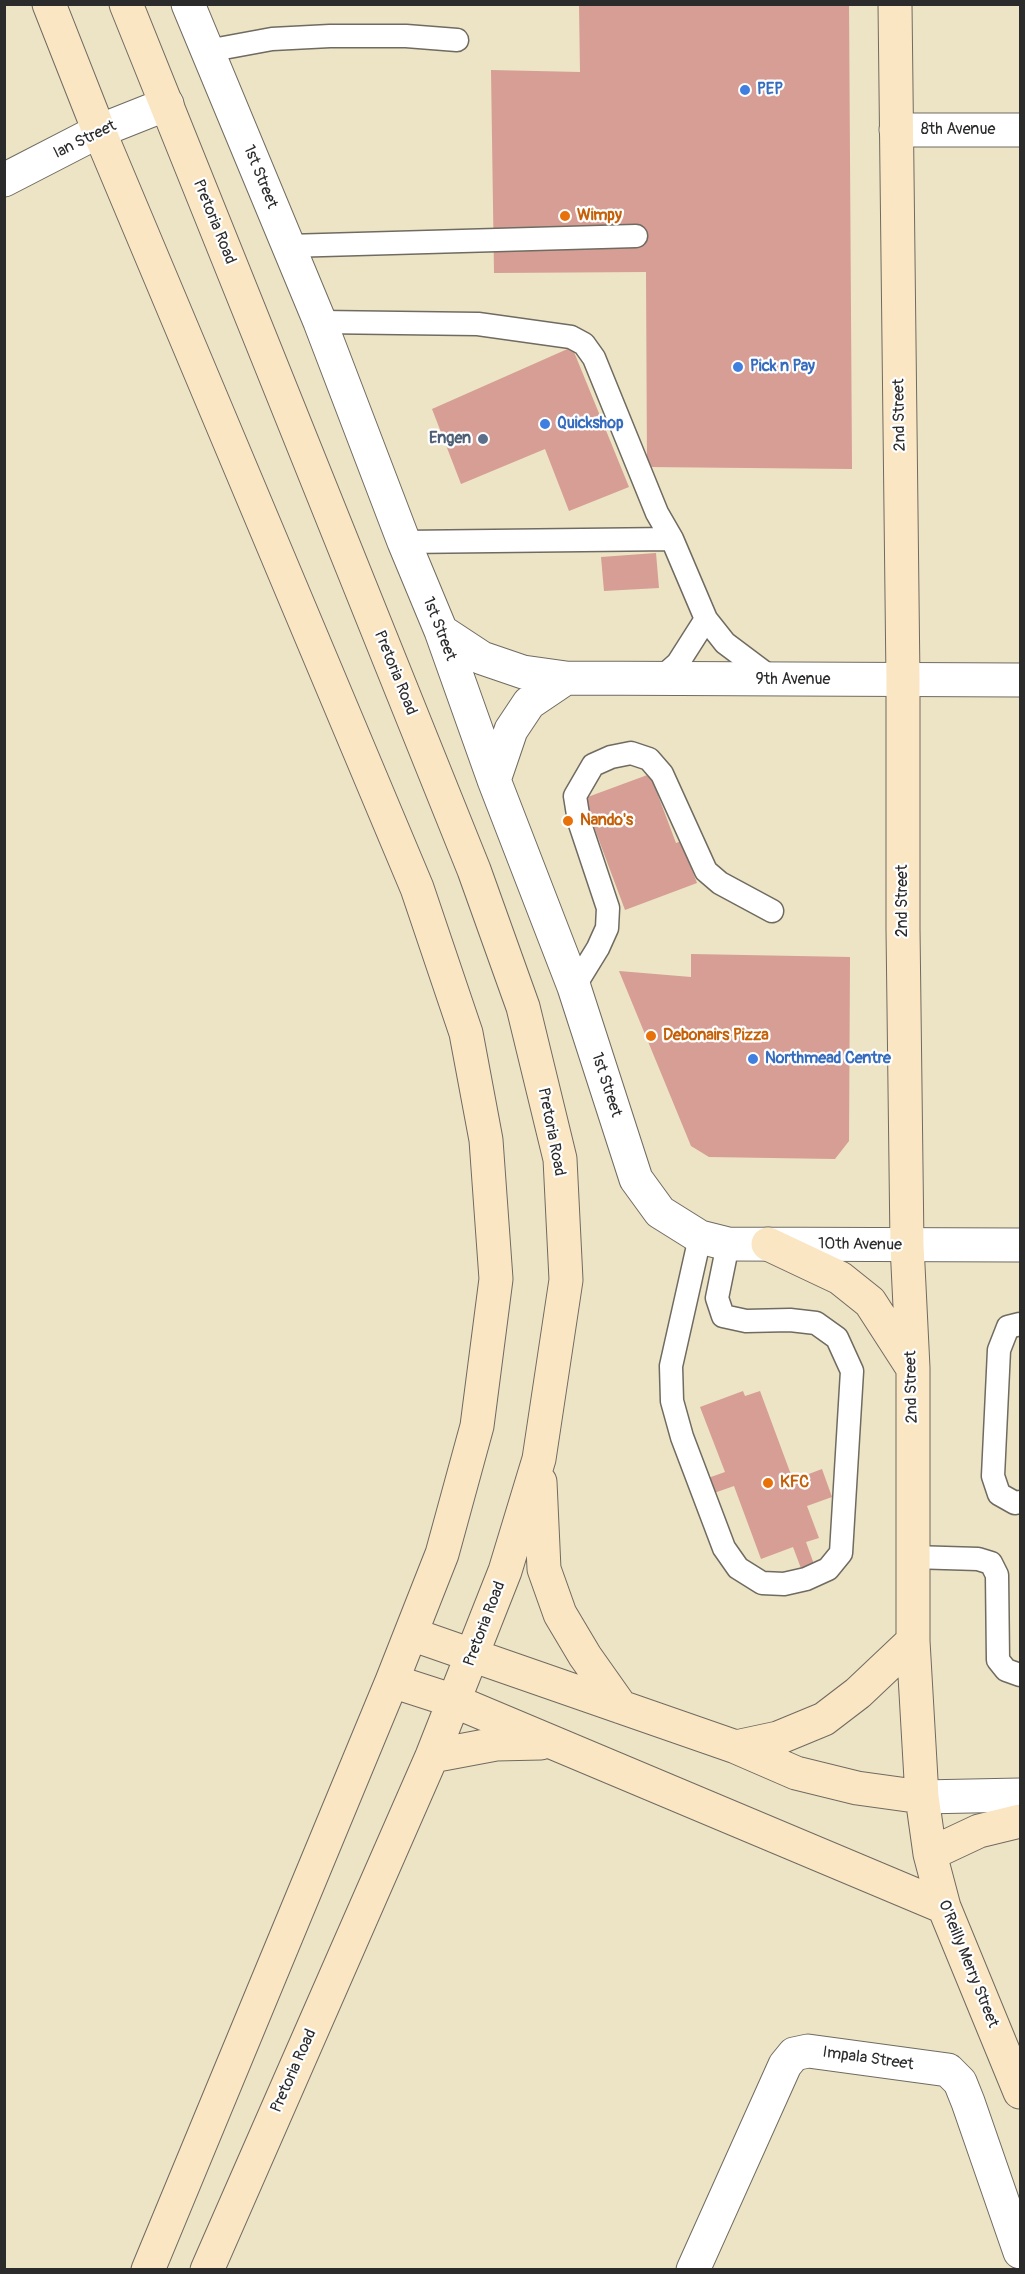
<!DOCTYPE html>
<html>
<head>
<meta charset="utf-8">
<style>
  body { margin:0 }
  #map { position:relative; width:1025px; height:2274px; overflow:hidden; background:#ede3c5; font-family:Pangolin,sans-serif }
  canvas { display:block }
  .frame { position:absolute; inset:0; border:6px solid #2b2b2b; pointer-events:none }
</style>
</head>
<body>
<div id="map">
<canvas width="1025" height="2274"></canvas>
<div class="frame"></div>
</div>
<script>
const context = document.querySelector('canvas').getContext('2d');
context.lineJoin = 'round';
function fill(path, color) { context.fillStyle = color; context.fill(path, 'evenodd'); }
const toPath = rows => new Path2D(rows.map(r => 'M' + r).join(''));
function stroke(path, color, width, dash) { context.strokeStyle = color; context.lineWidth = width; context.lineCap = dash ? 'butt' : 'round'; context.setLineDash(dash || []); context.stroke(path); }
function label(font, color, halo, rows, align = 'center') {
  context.font = font + ' Pangolin,sans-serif'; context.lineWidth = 4.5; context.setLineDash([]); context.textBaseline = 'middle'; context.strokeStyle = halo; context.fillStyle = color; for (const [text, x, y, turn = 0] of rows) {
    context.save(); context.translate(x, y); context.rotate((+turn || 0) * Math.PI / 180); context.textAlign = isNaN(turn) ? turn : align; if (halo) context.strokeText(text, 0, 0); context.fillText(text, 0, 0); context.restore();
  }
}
fill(toPath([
  [579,4,849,4,852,469,647,467,646,272,494,273,491,70,580,72],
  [572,347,629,487,569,511,545,449,461,484,432,409],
  [656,553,659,588,604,591,601,557],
  [650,774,676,843,702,834,709,854,689,862,697,883,625,910,594,827,572,835,565,816,588,807,585,798],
  [691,954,850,957,849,1141,835,1159,709,1157,691,1146,619,971,691,977],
  [743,1391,745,1396,760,1391,793,1480,822,1469,832,1497,807,1506,819,1538,806,1542,815,1567,802,1571,793,1547,761,1559,734,1486,714,1493,708,1478,725,1472,700,1407]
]), '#d69e94');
const lane = toPath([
  [207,51,272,39,330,36,406,36,457,40],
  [288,246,636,236],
  [320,322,478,324,571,337,584,344,594,358,657,513,672,539,706,619],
  [404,542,672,539],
  [660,679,678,663,706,619,725,643,773,679],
  [574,987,598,948,607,928,608,908,579,821,575,796,593,765,611,757,631,753,649,759,662,774,706,871,720,883,772,911],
  [700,1237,671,1366,672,1401,682,1437,724,1548,738,1568,762,1583,784,1584,806,1579,828,1569,841,1553,852,1371,837,1338,816,1323,790,1320,746,1321,723,1316,717,1298,728,1244],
  [1020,1324,1008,1327,999,1350,993,1476,999,1494,1015,1503,1020,1502],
  [912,1557,978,1559,991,1563,997,1575,998,1660,1006,1670,1020,1675]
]);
const street = toPath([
  [188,4,320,322,404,542,441,631,494,780,574,987,636,1179,660,1212,700,1237,728,1244,1020,1245],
  [896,130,1020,130],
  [4,180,99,131,167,104],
  [441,631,482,658,523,672,566,678,1020,680],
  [494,780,511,730,529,703,566,678],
  [922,1797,1020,1795],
  [693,2270,785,2065,794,2054,808,2051,948,2070,960,2082,968,2102,1020,2252]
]);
const secondary = toPath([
  [49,4,99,131,417,888,466,1033,486,1140,496,1279,477,1426,442,1554,392,1681,148,2270],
  [126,4,474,870,523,1007,560,1159,566,1280,539,1459,505,1571,432,1756,207,2270],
  [895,4,903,680,903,929,907,1245,913,1368,913,1641,922,1797,930,1854,944,1907,1020,2092],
  [768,1244,840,1278,870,1302,912,1367],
  [540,1482,544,1569,560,1614,585,1656,621,1707],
  [411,1634,736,1747,796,1773,857,1788,922,1797],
  [392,1681,454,1701,944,1907],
  [736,1747,778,1738,824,1719,858,1693,913,1641],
  [432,1756,496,1744,541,1743],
  [930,1854,979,1831,1020,1821]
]);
stroke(lane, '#6f6b61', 25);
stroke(street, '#6f6b61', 35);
stroke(secondary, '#6f6b61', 35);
stroke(lane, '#fff', 22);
stroke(street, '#fff', 33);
stroke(secondary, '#fbe6c4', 33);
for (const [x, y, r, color] of [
  [745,90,6,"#3f7fe0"],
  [565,216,6,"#e8710a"],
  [738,367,6,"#3f7fe0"],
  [545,424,6,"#3f7fe0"],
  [483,439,6,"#5c6f8a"],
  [568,821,6,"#e8710a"],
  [651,1036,6,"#e8710a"],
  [753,1059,6,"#3f7fe0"],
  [768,1483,6,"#e8710a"]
]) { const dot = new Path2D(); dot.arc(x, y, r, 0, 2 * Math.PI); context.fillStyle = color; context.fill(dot); stroke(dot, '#fff', 2); }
label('bold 16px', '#366cbe', '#fff', [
  ["PEP",757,90],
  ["Pick n Pay",750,367],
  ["Quickshop",557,424],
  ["Northmead Centre",765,1059]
], 'left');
label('16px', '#2b2b2b', '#fff', [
  ["8th Avenue",958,130],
  ["Ian Street",85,140,-26],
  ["1st Street",260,177,68],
  ["Pretoria Road",214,222,68],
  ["2nd Street",900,415,-91],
  ["1st Street",439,629,69],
  ["Pretoria Road",395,673,68],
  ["9th Avenue",793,680],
  ["2nd Street",903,901,-90],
  ["1st Street",606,1085,72],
  ["Pretoria Road",551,1132,79],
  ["10th Avenue",860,1245,1],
  ["2nd Street",912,1387,-91],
  ["Pretoria Road",485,1624,-69],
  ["O'Reilly Merry Street",968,1964,68],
  ["Impala Street",868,2059,8],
  ["Pretoria Road",294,2071,-66]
]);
label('bold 16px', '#c56008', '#fff', [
  ["Wimpy",577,216],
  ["Nando's",580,821],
  ["Debonairs Pizza",663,1036],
  ["KFC",780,1483]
], 'left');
label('bold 16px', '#4e5e75', '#fff', [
  ["Engen",471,439]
], 'right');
</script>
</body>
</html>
